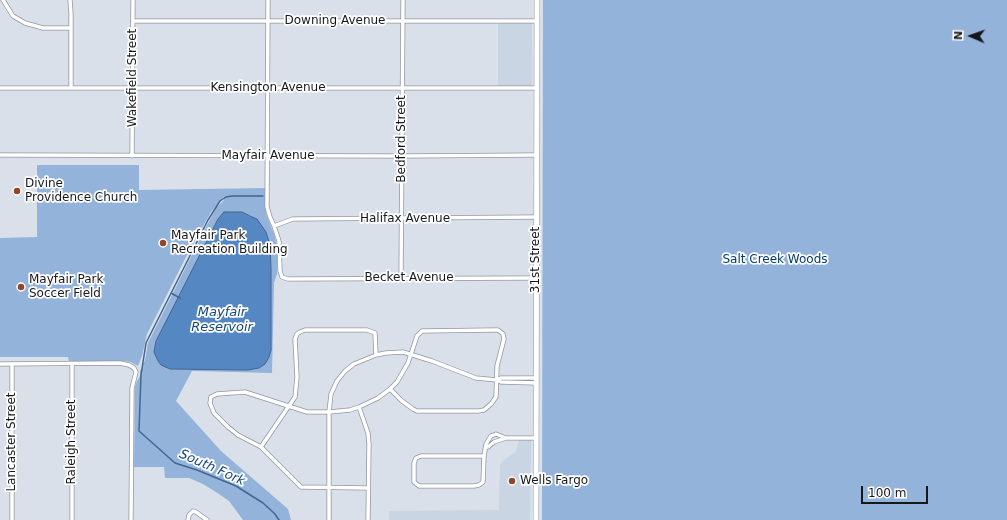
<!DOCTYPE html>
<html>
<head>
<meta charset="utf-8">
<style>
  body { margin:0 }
  #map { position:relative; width:1007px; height:520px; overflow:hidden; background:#d9e0e9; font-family:"DejaVu Sans",sans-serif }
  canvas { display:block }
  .north { position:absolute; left:951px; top:16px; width:40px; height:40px; -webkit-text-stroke:3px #fff; paint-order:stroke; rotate:272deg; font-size:11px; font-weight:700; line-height:16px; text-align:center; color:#16181b }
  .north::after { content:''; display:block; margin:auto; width:14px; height:18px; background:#16181b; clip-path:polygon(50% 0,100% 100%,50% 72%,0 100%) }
  .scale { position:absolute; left:861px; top:486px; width:67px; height:18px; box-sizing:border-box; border:2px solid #16181b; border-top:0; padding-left:5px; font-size:12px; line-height:14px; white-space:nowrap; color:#16181b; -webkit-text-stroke:3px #fff; paint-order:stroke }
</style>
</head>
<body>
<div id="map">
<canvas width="1007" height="520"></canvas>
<div class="north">N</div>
<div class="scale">100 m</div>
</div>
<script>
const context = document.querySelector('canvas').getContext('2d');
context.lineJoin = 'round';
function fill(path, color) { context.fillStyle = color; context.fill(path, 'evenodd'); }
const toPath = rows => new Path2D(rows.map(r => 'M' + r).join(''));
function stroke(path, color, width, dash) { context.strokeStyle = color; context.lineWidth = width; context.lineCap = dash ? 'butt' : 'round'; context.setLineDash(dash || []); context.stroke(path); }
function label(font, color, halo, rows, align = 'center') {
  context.font = font + ' "DejaVu Sans",sans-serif'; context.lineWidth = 3.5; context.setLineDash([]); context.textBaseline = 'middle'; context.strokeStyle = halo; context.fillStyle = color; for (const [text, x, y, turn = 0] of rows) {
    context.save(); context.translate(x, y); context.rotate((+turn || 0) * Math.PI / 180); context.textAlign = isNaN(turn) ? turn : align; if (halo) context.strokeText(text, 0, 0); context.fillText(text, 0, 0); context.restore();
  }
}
fill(toPath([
  [498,20,532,21,532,89,498,89],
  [519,439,531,439,530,520,389,520,389,511,499,510,500,465,505,459,516,452]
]), '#c9d5e3');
fill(toPath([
  [543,0,1007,0,1007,520,542,520],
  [37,165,139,165,139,190,265,188,266,214,274,234,277,246,277,274,274,283,272,373,192,371,176,401,221,451,288,509,291,520,243,520,229,501,216,492,203,484,189,478,165,478,164,467,134,467,135,387,137,381,140,376,140,371,145,360,148,343,207,225,217,207,224,200,224,197,211,212,186,257,147,334,142,356,138,366,131,362,123,361,69,361,68,357,0,357,0,238,37,237]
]), '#93b3da');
const water = toPath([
  [224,212,242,212,250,216,257,219,266,232,270,245,271,268,271,350,269,357,265,364,259,368,248,370,170,369,161,365,158,361,154,352,156,341,218,219,224,212]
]);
fill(water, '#5587c3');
stroke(water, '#426691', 1);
stroke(toPath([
  [263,196,232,196,226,197,220,201,208,220,146,343,141,375,139,431,175,463,197,470,236,486,263,503,275,514,279,520],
  [171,293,180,298]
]), '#426691', 1.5);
const minor = toPath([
  [3,0,13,16,25,23,43,28,71,28],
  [70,0,71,14,71,88],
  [268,0,267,207,270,217,274,226,279,241,280,271,282,277,288,279,536,278],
  [133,21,537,21],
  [0,88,537,88],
  [0,155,402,156,536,155],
  [132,156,133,0],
  [274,226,293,219,536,217],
  [401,278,403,0],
  [0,364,120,363,129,365,134,368,136,372,132,388,131,520],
  [497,380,501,382,536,383],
  [359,407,368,433,369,444,368,520],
  [261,447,295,397,297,377,295,339,297,334,300,332,305,330,367,330,375,333,376,355],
  [486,447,488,447,494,442,506,438,536,438],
  [421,456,484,456,483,482,479,485,474,486,419,486,414,482,414,463,416,458,421,456],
  [484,456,486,444,491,436,496,434,506,438],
  [368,488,301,487,261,447,238,435,228,427,214,413,210,403,211,397,217,394,245,392,307,412,329,412,350,410,359,407,378,398,390,389,397,382,408,363,417,336,422,331,494,330,498,330,503,334,504,339,497,366,496,397,491,404,484,410,478,411,417,411,413,409,402,401,390,389],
  [12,520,12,364],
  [72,520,72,364],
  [188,520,189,515,193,511,196,512,207,520],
  [329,520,329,412,331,394,337,381,345,371,354,364,376,355,386,353,403,352,432,361,476,378,497,380,501,378,536,378]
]);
const secondary = toPath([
  [536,520,537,0]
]);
stroke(minor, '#91979f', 5);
stroke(secondary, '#91979f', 6);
stroke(minor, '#fff', 3.5);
stroke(secondary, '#fff', 5);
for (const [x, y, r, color] of [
  [17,191,4,"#8f4726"],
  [163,243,4,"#8f4726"],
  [21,287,4,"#8f4726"],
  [512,481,4,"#8f4726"]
]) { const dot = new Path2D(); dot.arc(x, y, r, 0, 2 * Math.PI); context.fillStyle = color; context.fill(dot); stroke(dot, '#fff', 1.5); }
label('12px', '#16181b', '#fff', [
  ["Downing Avenue",335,21],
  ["Wakefield Street",133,78,-90],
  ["Kensington Avenue",268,88],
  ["Bedford Street",402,139,-90],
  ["Mayfair Avenue",268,156],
  ["Halifax Avenue",405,219],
  ["31st Street",536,260,-90],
  ["Becket Avenue",409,278],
  ["Lancaster Street",12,442,-90],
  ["Raleigh Street",72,442,-90]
]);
label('12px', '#16181b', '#fff', [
  ["Divine",25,184],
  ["Providence Church",25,198],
  ["Mayfair Park",171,236],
  ["Recreation Building",171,250],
  ["Mayfair Park",29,280],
  ["Soccer Field",29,294],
  ["Wells Fargo",520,481]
], 'left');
label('12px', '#023a71', '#fff', [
  ["Salt Creek Woods",775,260]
]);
label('italic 13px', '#12467e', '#fff', [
  ["Mayfair",222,313],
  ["Reservoir",222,328],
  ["South Fork",212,468,24]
]);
</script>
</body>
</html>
